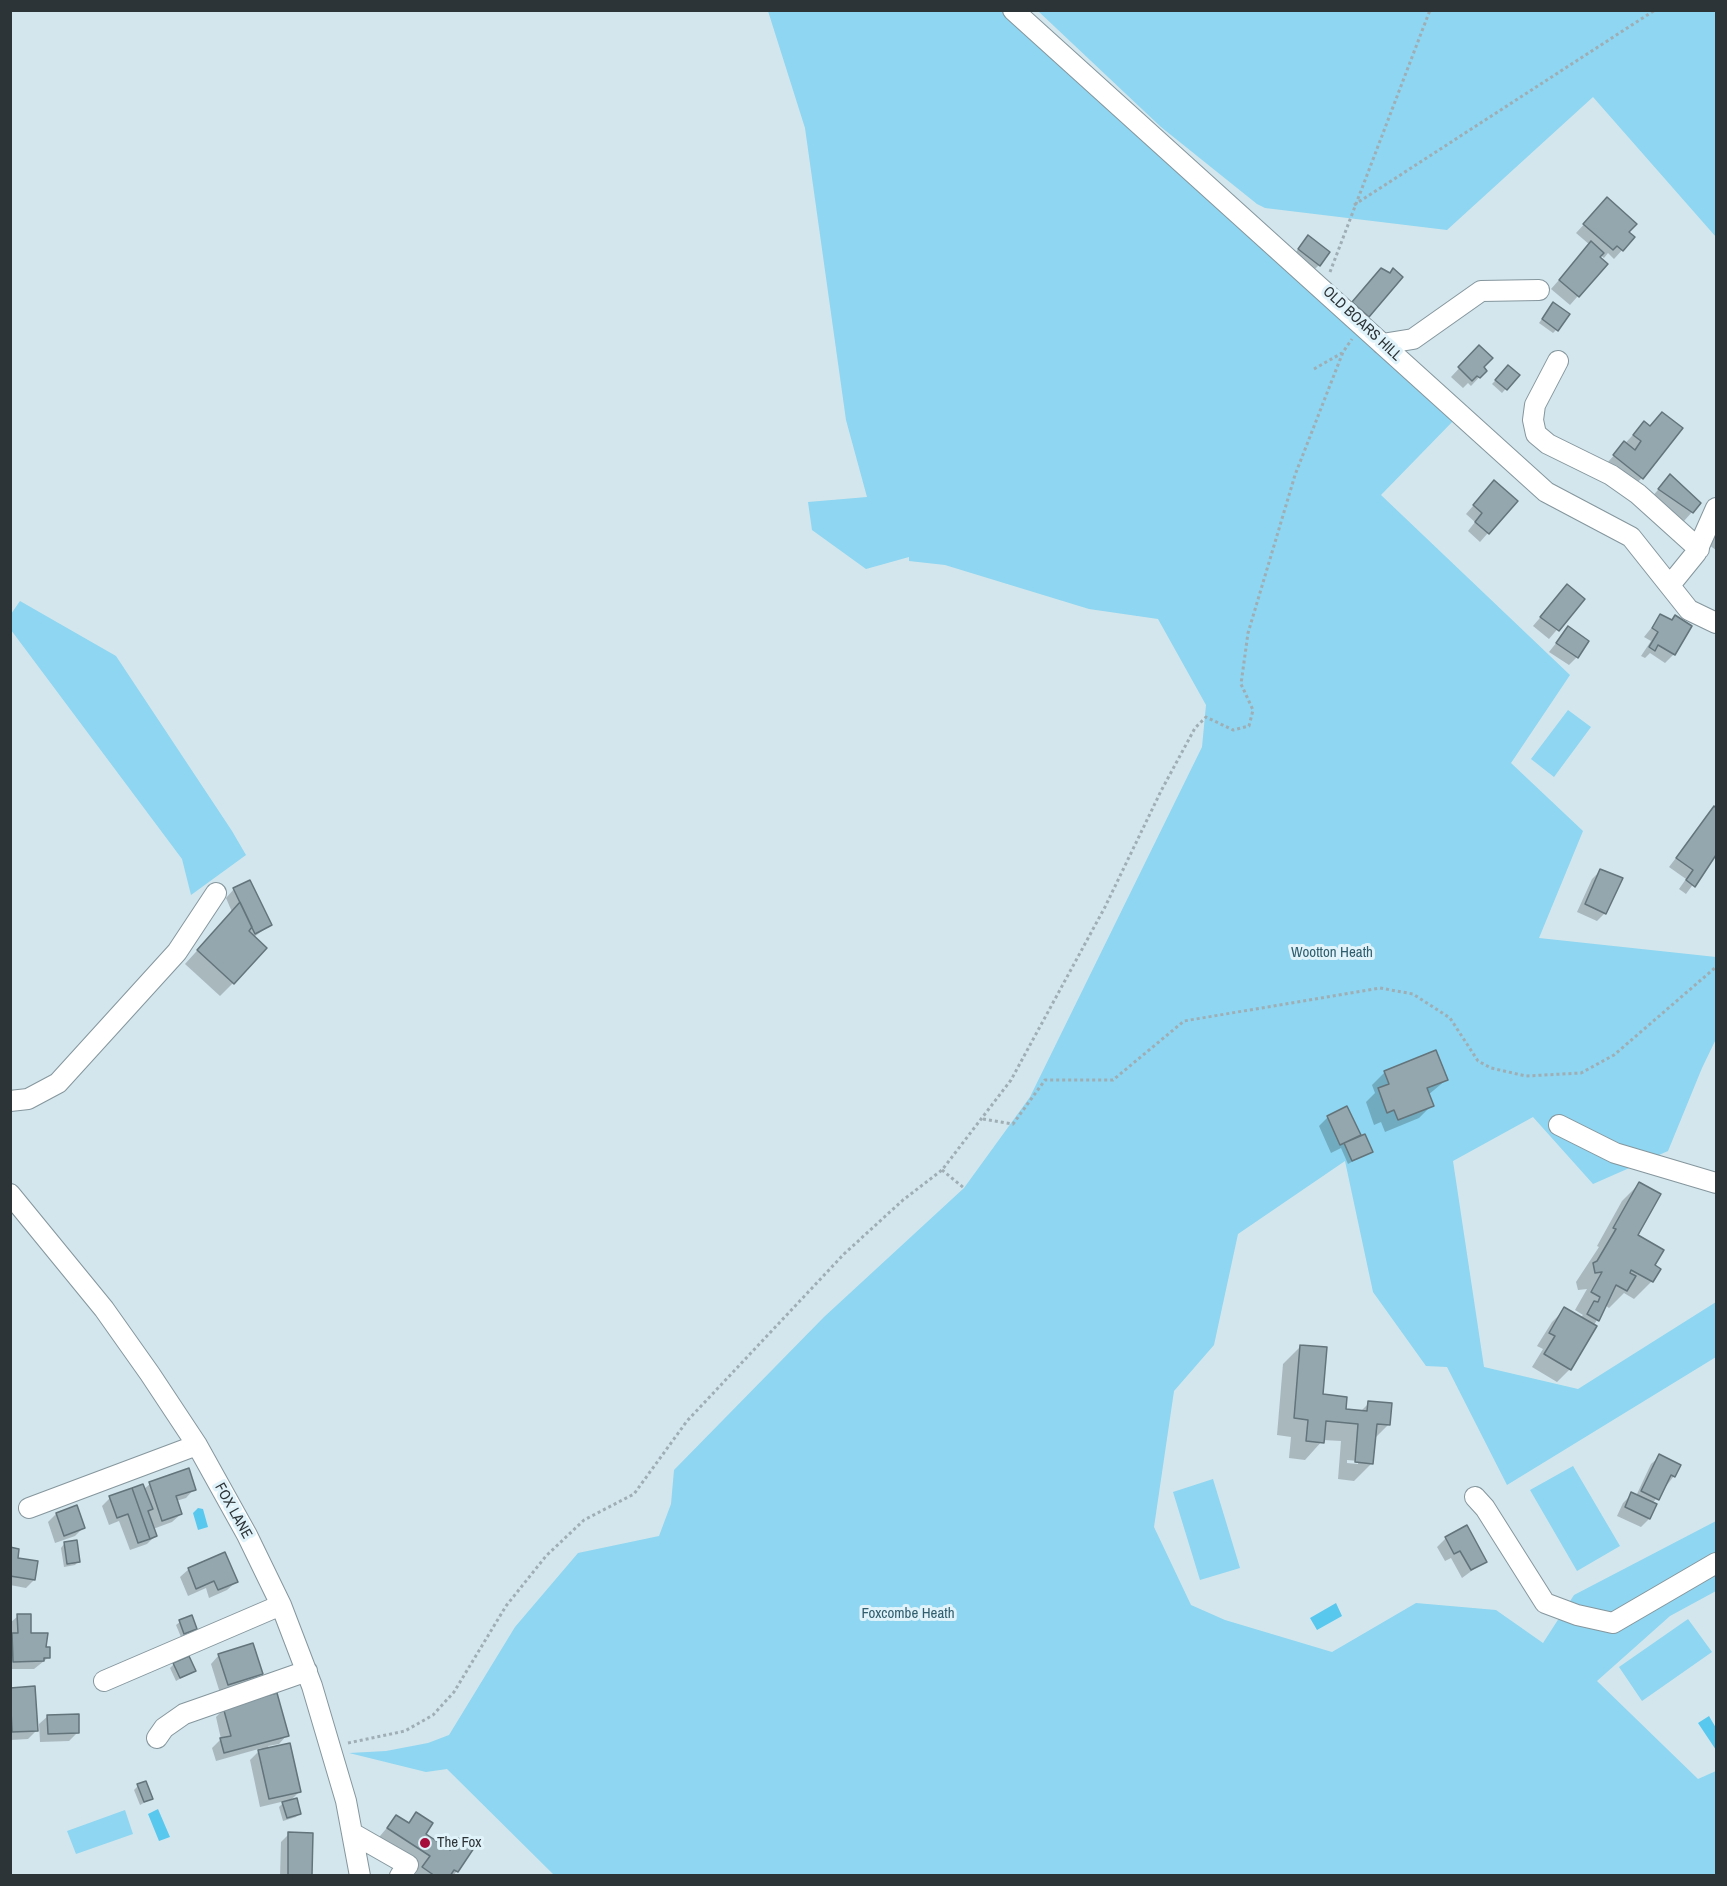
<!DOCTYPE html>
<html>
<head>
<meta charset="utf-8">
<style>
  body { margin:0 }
  #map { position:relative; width:1727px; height:1886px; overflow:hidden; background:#d3e6ed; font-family:"Archivo Narrow",sans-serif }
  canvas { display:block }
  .frame { position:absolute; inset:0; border:12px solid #2d3437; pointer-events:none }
</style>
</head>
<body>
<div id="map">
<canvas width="1727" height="1886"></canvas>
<div class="frame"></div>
</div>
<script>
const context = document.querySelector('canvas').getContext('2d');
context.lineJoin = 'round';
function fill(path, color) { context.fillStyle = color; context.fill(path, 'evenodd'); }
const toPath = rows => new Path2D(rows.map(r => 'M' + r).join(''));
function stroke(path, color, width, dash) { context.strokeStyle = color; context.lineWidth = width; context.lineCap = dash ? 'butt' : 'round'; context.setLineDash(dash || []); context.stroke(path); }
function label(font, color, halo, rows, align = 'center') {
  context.font = font + ' "Archivo Narrow",sans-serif'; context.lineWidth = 6; context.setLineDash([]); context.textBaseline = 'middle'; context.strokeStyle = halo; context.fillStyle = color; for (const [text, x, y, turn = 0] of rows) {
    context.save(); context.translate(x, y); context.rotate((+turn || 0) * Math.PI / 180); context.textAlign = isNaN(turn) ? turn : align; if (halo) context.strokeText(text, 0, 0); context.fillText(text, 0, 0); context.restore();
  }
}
fill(toPath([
  [768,11,1007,11,1455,419,1381,495,1570,675,1511,763,1583,831,1539,938,1716,957,1716,1039,1702,1068,1668,1151,1593,1184,1533,1117,1453,1161,1484,1367,1578,1389,1716,1302,1716,1357,1507,1485,1447,1367,1426,1366,1373,1292,1345,1161,1238,1234,1214,1345,1174,1391,1154,1527,1191,1605,1225,1620,1332,1652,1416,1603,1496,1610,1543,1643,1574,1595,1716,1521,1716,1591,1670,1616,1597,1681,1698,1779,1716,1771,1716,1875,554,1875,447,1769,426,1772,349,1753,386,1751,428,1743,449,1735,515,1627,578,1553,659,1536,671,1504,674,1470,824,1317,964,1188,1030,1097,1202,747,1206,705,1158,619,1089,609,945,565,909,561,909,557,866,569,812,530,808,502,867,497,846,420,805,128],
  [1038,11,1716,11,1716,237,1593,97,1447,230,1265,208,1257,204,1161,127],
  [20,601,116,656,232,831,246,855,191,895,182,859,11,630,11,614],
  [1568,710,1591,727,1554,777,1531,759],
  [1573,1466,1620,1546,1577,1571,1530,1490],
  [1213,1479,1240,1568,1200,1580,1173,1492],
  [1688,1619,1712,1652,1642,1701,1619,1667],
  [125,1810,133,1834,76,1854,67,1831]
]), '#8ed6f1');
fill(toPath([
  [198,1508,203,1509,208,1527,198,1530,193,1513],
  [1336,1603,1342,1616,1317,1630,1310,1618],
  [1709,1716,1716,1728,1716,1750,1698,1723],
  [158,1809,170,1837,159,1841,148,1814]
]), '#59c8ee');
fill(toPath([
  [1599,208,1633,238,1614,259,1608,253,1604,258,1600,255,1598,257,1606,264,1570,305,1551,289,1590,245,1576,233],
  [1308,237,1319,265,1311,273,1291,258],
  [1373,278,1401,278,1359,324,1344,311],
  [1550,308,1556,330,1553,333,1539,323],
  [1479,347,1482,367,1485,371,1471,386,1468,383,1463,388,1451,377],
  [1508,367,1518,375,1502,393,1492,384],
  [1644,423,1642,478,1633,486,1606,464],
  [1670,476,1692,512,1684,521,1651,498],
  [1486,491,1516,501,1480,542,1468,531,1475,522,1466,514],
  [1716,529,1716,550,1706,543],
  [1567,586,1583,599,1549,639,1533,626],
  [1661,616,1674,654,1665,663,1650,653,1645,658,1641,656,1651,641,1644,637],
  [1568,628,1577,657,1569,665,1549,652],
  [1714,808,1716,810,1716,853,1686,894,1679,889,1686,879,1669,867],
  [1601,870,1605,913,1597,921,1577,912,1592,879],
  [234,889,270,925,254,937,233,983,220,996,185,964,232,912,226,898],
  [1385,1072,1446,1080,1428,1095,1432,1105,1419,1118,1385,1132,1381,1122,1374,1125,1366,1102,1375,1093,1372,1085],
  [1347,1108,1359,1135,1355,1140,1371,1151,1348,1164,1341,1148,1331,1153,1319,1126,1327,1118],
  [1639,1184,1636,1236,1653,1266,1652,1281,1634,1299,1624,1293,1609,1308,1605,1305,1570,1369,1557,1382,1532,1367,1543,1349,1537,1346,1552,1322,1565,1309,1580,1318,1583,1315,1575,1310,1587,1289,1578,1290,1576,1282,1599,1247,1597,1246,1622,1201],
  [1301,1346,1321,1396,1344,1410,1360,1412,1369,1403,1389,1424,1374,1439,1372,1463,1354,1481,1338,1479,1341,1441,1323,1440,1305,1460,1289,1458,1291,1437,1277,1435,1283,1364],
  [1347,1460,1358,1461,1358,1464,1347,1463],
  [1660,1456,1674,1476,1652,1504,1655,1505,1649,1519,1641,1527,1617,1516,1623,1503,1632,1494,1636,1496,1651,1464],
  [150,1484,194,1489,186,1498,176,1501,181,1514,172,1522,153,1529,155,1536,147,1544,130,1550,119,1521,109,1525,102,1506,110,1498,144,1489],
  [56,1514,83,1528,75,1536,55,1543,48,1522],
  [1446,1538,1485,1561,1462,1578,1451,1558,1445,1561,1437,1547],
  [64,1544,79,1561,75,1565,64,1567,61,1548],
  [10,1549,34,1580,26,1588,10,1585],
  [189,1569,236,1582,227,1590,209,1598,206,1588,188,1596,180,1577],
  [18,1616,49,1657,34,1669,10,1669,10,1623],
  [180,1622,195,1629,181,1637,176,1625],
  [219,1655,261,1673,253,1682,220,1693,211,1664],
  [174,1664,194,1671,176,1681,170,1668],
  [10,1690,37,1730,28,1739,10,1740],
  [224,1709,287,1735,279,1744,268,1746,299,1792,290,1801,300,1813,296,1817,283,1821,279,1807,285,1801,260,1807,250,1760,262,1748,216,1761,212,1748,221,1739,216,1717],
  [48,1716,78,1732,69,1741,40,1742,39,1724],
  [138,1786,151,1799,140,1805,134,1790],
  [417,1814,423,1834,447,1850,458,1840,457,1871,453,1876,414,1876,418,1869,375,1842,396,1817,407,1824],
  [289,1834,311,1875,310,1876,280,1876,281,1842]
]), '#0003');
const building = toPath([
  [1607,197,1637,224,1629,232,1635,237,1623,251,1617,246,1613,250,1583,224,1607,197],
  [1308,235,1330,252,1320,266,1298,249,1308,235],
  [1591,241,1604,253,1600,257,1608,264,1579,297,1559,280,1591,241],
  [1381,268,1390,273,1393,268,1403,277,1369,317,1352,302,1381,268],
  [1553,302,1570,314,1558,331,1542,319,1553,302],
  [1479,345,1493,358,1484,367,1487,371,1480,378,1477,376,1472,381,1458,367,1479,345],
  [1508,365,1520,375,1507,390,1495,380,1508,365],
  [1662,412,1683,428,1643,479,1613,455,1624,441,1635,450,1641,441,1633,435,1644,421,1650,426,1662,412],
  [1670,474,1701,503,1693,513,1658,489,1670,474],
  [1494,480,1518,501,1489,534,1475,522,1482,513,1473,505,1494,480],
  [1567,584,1585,599,1559,631,1540,617,1567,584],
  [1660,614,1672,620,1675,615,1692,626,1675,655,1658,645,1655,651,1649,647,1658,632,1652,628,1660,614],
  [1568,626,1589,641,1578,658,1556,643,1568,626],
  [1714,806,1716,808,1716,855,1695,887,1686,880,1693,870,1676,858,1714,806],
  [1600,869,1623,878,1606,914,1585,904,1600,869],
  [250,880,272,925,255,934,233,888,250,880],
  [240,902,252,927,249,931,267,948,234,984,197,950,240,902],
  [1436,1050,1448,1080,1427,1088,1434,1106,1398,1120,1394,1110,1387,1113,1378,1088,1389,1084,1384,1071,1436,1050],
  [1347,1106,1361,1135,1340,1145,1327,1116,1347,1106],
  [1365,1134,1373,1152,1352,1161,1344,1143,1365,1134],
  [1639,1182,1661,1194,1638,1235,1664,1250,1655,1265,1661,1269,1653,1282,1631,1270,1630,1273,1636,1276,1627,1291,1616,1285,1599,1321,1587,1314,1594,1301,1598,1302,1600,1297,1591,1292,1602,1272,1595,1273,1593,1263,1597,1261,1616,1229,1613,1228,1639,1182],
  [1564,1307,1597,1326,1571,1370,1544,1354,1555,1336,1549,1333,1564,1307],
  [1300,1345,1327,1347,1323,1394,1347,1397,1346,1409,1367,1411,1368,1401,1392,1403,1390,1425,1377,1424,1373,1464,1355,1462,1358,1424,1326,1421,1324,1443,1306,1441,1308,1420,1294,1418,1300,1345],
  [1659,1454,1681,1465,1675,1477,1671,1475,1659,1500,1641,1491,1659,1454],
  [189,1468,196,1490,176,1496,182,1514,162,1521,149,1482,189,1468],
  [143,1484,153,1509,148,1511,157,1536,150,1539,132,1488,143,1484],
  [132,1488,150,1539,138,1543,128,1514,117,1518,109,1496,132,1488],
  [1631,1492,1657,1504,1650,1519,1625,1507,1631,1492],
  [77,1505,85,1528,64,1536,56,1513,77,1505],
  [1467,1525,1487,1562,1471,1570,1460,1551,1454,1554,1445,1537,1467,1525],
  [77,1540,80,1562,67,1564,64,1542,77,1540],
  [10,1547,19,1549,18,1558,38,1561,35,1580,10,1576,10,1547],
  [225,1552,238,1582,218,1590,214,1581,196,1589,188,1568,225,1552],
  [17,1614,31,1614,31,1633,48,1633,46,1647,50,1647,50,1658,44,1658,44,1661,13,1662,12,1633,18,1633,17,1614],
  [192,1615,197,1629,184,1634,179,1620,192,1615],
  [253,1643,263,1674,228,1685,218,1654,253,1643],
  [189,1656,196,1671,180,1678,173,1663,189,1656],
  [35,1686,38,1731,12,1732,10,1688,35,1686],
  [277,1693,289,1736,224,1753,220,1738,231,1736,223,1707,277,1693],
  [79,1714,79,1733,48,1734,47,1715,79,1714],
  [290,1743,301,1792,269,1799,258,1750,290,1743],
  [146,1781,153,1799,144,1802,137,1784,146,1781],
  [297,1798,301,1814,287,1818,282,1802,297,1798],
  [416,1812,433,1823,426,1834,450,1850,458,1838,474,1848,458,1872,454,1870,450,1876,435,1876,422,1867,430,1856,387,1828,396,1815,409,1823,416,1812],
  [288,1832,313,1833,312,1875,288,1875,288,1832]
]);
fill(building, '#95a7ae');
stroke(building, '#63747b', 1.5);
const minor = toPath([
  [1013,10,1546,492,1631,537,1689,610,1716,623],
  [1382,344,1413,339,1481,291,1539,290],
  [1558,361,1535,405,1533,420,1536,434,1548,444,1611,475,1638,494,1699,549],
  [1670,585,1696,553,1716,508],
  [10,1101,28,1099,58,1083,177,952,216,893],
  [1559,1125,1615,1153,1716,1183],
  [10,1194,104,1309,150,1374,197,1445,247,1535,281,1605,312,1686,346,1801,360,1876],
  [1475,1497,1485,1508,1545,1603,1577,1615,1613,1623,1716,1563],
  [29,1508,197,1445],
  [104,1681,281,1605],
  [157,1738,164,1728,184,1714,307,1671],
  [352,1833,408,1865,400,1876]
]);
stroke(minor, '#85969d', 22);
stroke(toPath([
  [1354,205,1655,10],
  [1330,272,1430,10],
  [1314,369,1342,353],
  [983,1119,1013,1124,1045,1080,1113,1080,1184,1021,1380,988,1413,994,1450,1018,1478,1061,1491,1068,1526,1076,1581,1073,1614,1055,1716,967],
  [942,1170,964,1188],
  [348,1743,405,1731,433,1715,454,1692,506,1606,546,1556,584,1520,634,1494,687,1421,844,1254,903,1200,942,1170,1011,1080,1105,907,1161,791,1195,728,1206,717,1233,730,1249,726,1253,710,1241,684,1248,633,1295,475,1343,352,1352,339]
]), '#9faeb4', 3, [3, 3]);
stroke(minor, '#fff', 20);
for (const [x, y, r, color] of [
  [425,1843,6,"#a60d3b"]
]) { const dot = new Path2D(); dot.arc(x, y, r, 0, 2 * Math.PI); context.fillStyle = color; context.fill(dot); stroke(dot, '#e0f3fa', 2); }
label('15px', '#2d3437', '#e0f3fa', [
  ["OLD BOARS HILL",1362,324,43],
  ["FOX LANE",233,1511,61]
]);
label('15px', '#2f5e6e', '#e0f3fa', [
  ["Wootton Heath",1332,953],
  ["Foxcombe Heath",908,1614]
]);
label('15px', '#2d3437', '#e0f3fa', [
  ["The Fox",437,1843]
], 'left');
</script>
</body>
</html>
